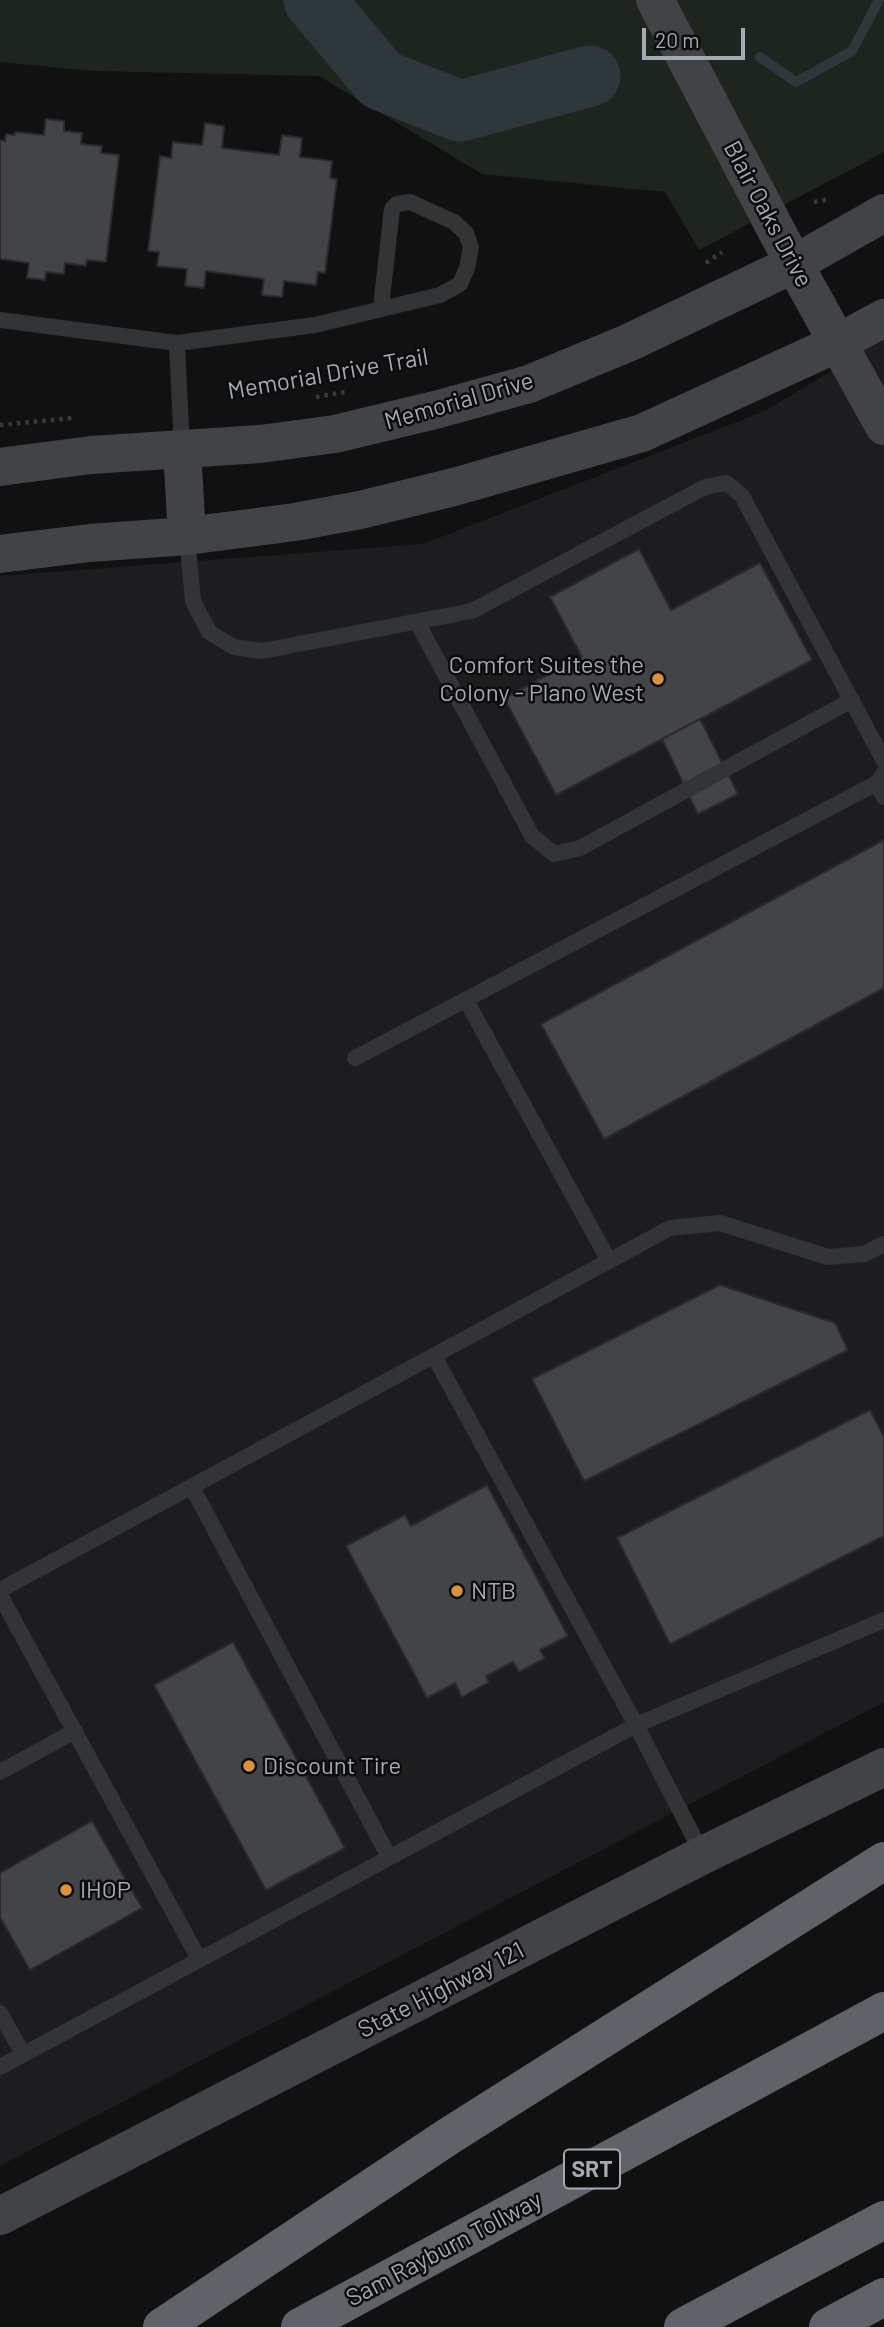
<!DOCTYPE html>
<html>
<head>
<meta charset="utf-8">
<style>
  body { margin:0 }
  #map { position:relative; width:884px; height:2327px; overflow:hidden; background:#111112; font-family:Barlow,sans-serif }
  canvas { display:block }
  .scale { position:absolute; left:642px; top:28px; width:103px; height:32px; box-sizing:border-box; border:4px solid #a4aab1; border-top:0; padding-left:9px; font-size:21px; line-height:24px; white-space:nowrap; color:#a4aab1; -webkit-text-stroke:5px #0c0c0d; paint-order:stroke }
</style>
</head>
<body>
<div id="map">
<canvas width="884" height="2327"></canvas>
<div class="scale">20 m</div>
</div>
<script>
const context = document.querySelector('canvas').getContext('2d');
context.lineJoin = 'round';
function fill(path, color) { context.fillStyle = color; context.fill(path, 'evenodd'); }
const toPath = rows => new Path2D(rows.map(r => 'M' + r).join(''));
function stroke(path, color, width, dash) { context.strokeStyle = color; context.lineWidth = width; context.lineCap = dash ? 'butt' : 'round'; context.setLineDash(dash || []); context.stroke(path); }
function label(font, color, halo, rows, align = 'center') {
  context.font = font + ' Barlow,sans-serif'; context.lineWidth = 5; context.setLineDash([]); context.textBaseline = 'middle'; context.strokeStyle = halo; context.fillStyle = color; for (const [text, x, y, turn = 0] of rows) {
    context.save(); context.translate(x, y); context.rotate((+turn || 0) * Math.PI / 180); context.textAlign = isNaN(turn) ? turn : align; if (halo) context.strokeText(text, 0, 0); context.fillText(text, 0, 0); context.restore();
  }
}
fill(toPath([
  [884,339,884,1702,0,2166,0,576,423,544,765,411]
]), '#1d1d1f');
fill(toPath([
  [0,0,884,0,884,152,699,250,665,192,482,174,319,76,93,71,0,62]
]), '#1e241e');
stroke(toPath([
  [760,57,796,82,852,51,879,0]
]), '#2e373b', 10);
stroke(toPath([
  [314,0,381,80,460,111,590,76]
]), '#2e373b', 61);
const building = toPath([
  [46,119,64,121,64,131,82,133,81,144,102,146,101,153,119,155,106,262,87,260,86,266,65,263,64,274,46,272,45,280,27,278,29,263,0,259,0,140,5,141,6,134,15,135,15,132,44,135,46,119],
  [205,123,224,126,222,148,279,155,282,135,302,138,300,157,332,161,330,178,337,179,325,273,318,272,316,285,284,281,282,297,262,295,264,279,206,271,204,288,185,286,187,269,157,266,159,252,148,251,160,156,171,158,173,142,202,145,205,123],
  [639,549,671,610,760,563,812,660,556,795,504,698,582,657,550,597,639,549],
  [700,719,738,794,698,814,662,739,700,719],
  [884,840,884,988,604,1139,541,1024,884,840],
  [720,1285,835,1323,848,1350,584,1481,532,1379,720,1285],
  [870,1410,884,1437,884,1536,670,1644,617,1538,870,1410],
  [487,1485,568,1636,540,1650,545,1658,519,1672,513,1662,486,1676,489,1682,462,1697,455,1683,427,1698,346,1546,405,1515,411,1526,487,1485],
  [233,1642,345,1848,266,1890,154,1685,233,1642],
  [92,1821,142,1908,30,1970,0,1917,0,1873,92,1821]
]);
fill(building, '#434447');
stroke(building, '#2b2b2e', 2);
stroke(toPath([
  [814,202,830,199],
  [706,263,722,252],
  [316,397,345,392],
  [0,425,72,418]
]), '#383a3d', 4.5, [3.5, 5]);
stroke(toPath([
  [0,320,177,343,315,325,440,295,460,284,467,268,471,247,466,233,454,222,410,202,397,204,392,209,381,307],
  [177,343,182,449],
  [187,536,193,601,209,632,234,647,262,651,472,611,705,487,727,483,742,496,884,761],
  [417,622,532,836,554,854,580,848,852,700],
  [884,773,877,783,884,797],
  [466,1000,609,1261],
  [355,1058,877,783],
  [434,1356,636,1725,703,1855],
  [192,1487,389,1857],
  [0,1590,670,1228,720,1223,828,1257,864,1254,884,1244],
  [0,1595,199,1959],
  [0,1772,75,1731],
  [0,2013,23,2054],
  [0,2067,636,1725,884,1620]
]), '#323436', 16);
stroke(toPath([
  [655,0,794,264,884,426],
  [182,449,187,536],
  [0,467,91,455,260,444,335,434,439,409,529,384,628,343,794,264,884,213],
  [0,554,90,543,187,536,295,522,360,510,454,487,642,433,838,343,884,318],
  [0,2216,703,1855,884,1767]
]), '#414346', 38);
stroke(toPath([
  [162,2327,449,2136,884,1861],
  [300,2327,884,2011],
  [683,2327,884,2220],
  [828,2327,884,2297]
]), '#5f6267', 38);
for (const [x, y, r, color] of [
  [658,679,7,"#da9040"],
  [457,1591,7,"#da9040"],
  [249,1766,7,"#da9040"],
  [66,1890,7,"#da9040"]
]) { const dot = new Path2D(); dot.arc(x, y, r, 0, 2 * Math.PI); context.fillStyle = color; context.fill(dot); stroke(dot, '#0c0c0d', 2.5); }
for (const [x, y, w] of [
  [592,2169,56]
]) { const box = new Path2D(); box.roundRect(x - w / 2, y - 19.5, w, 39, 5); context.fillStyle = '#0c0c0d'; context.fill(box); stroke(box, '#a4aab1', 2); }
label('bold 23px', '#a4aab1', null, [
  ["SRT",592,2169]
]);
label('24px', '#a4aab1', '#0c0c0d', [
  ["Blair Oaks Drive",768,214,62],
  ["Memorial Drive Trail",328,374,-10],
  ["Memorial Drive",459,401,-16],
  ["State Highway 121",441,1990,-27],
  ["Sam Rayburn Tollway",444,2249,-28]
]);
label('24px', '#a4aab1', '#0c0c0d', [
  ["Comfort Suites the",644,665,"right"],
  ["Colony - Plano West",644,693,"right"],
  ["NTB",471,1591],
  ["Discount Tire",263,1766],
  ["IHOP",80,1890]
], 'left');
</script>
</body>
</html>
